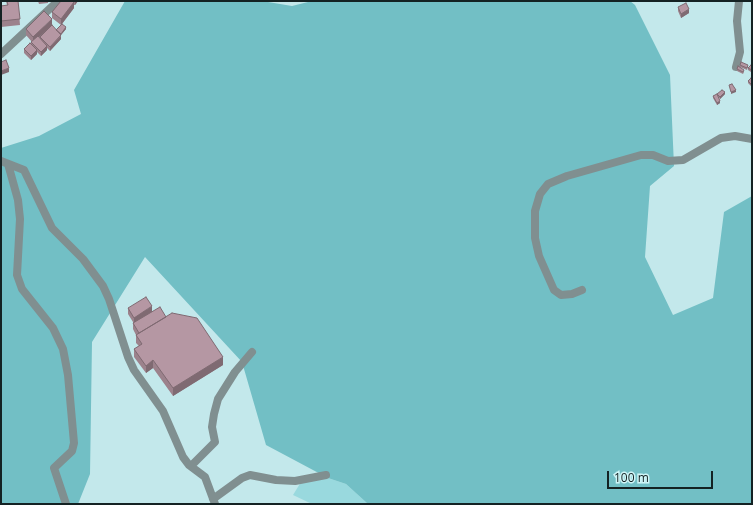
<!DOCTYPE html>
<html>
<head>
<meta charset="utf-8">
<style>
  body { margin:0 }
  #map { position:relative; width:753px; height:505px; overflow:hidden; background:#c3e8eb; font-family:"Open Sans",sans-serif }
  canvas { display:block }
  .frame { position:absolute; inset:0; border:2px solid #142223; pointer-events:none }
  .scale { position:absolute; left:607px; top:471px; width:106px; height:18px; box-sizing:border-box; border:2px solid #142223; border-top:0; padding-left:5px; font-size:12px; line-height:14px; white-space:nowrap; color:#142223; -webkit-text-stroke:3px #d0f6f8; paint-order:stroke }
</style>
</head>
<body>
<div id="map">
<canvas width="753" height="505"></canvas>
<div class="frame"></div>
<div class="scale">100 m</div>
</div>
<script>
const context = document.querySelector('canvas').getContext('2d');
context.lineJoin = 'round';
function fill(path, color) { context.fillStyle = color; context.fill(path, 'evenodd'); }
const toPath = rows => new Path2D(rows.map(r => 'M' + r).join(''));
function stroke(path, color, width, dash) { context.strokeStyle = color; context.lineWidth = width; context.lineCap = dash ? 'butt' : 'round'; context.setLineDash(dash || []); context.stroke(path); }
fill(toPath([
  [328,478,346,484,368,504,312,504,293,495,301,482]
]), '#99d9de');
fill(toPath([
  [125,1,262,1,292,6,312,1,630,1,635,5,670,75,674,166,650,186,645,257,673,315,713,298,724,212,752,196,752,504,368,504,346,484,328,478,266,445,242,362,145,257,92,342,90,474,78,504,1,504,1,148,39,136,81,114,74,90]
]), '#72bfc5');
stroke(toPath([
  [1,54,58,1],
  [736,67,740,52,737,21,739,1],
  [1,161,24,170,52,228,83,259,103,286,109,299,128,357,134,370,163,411,183,457,189,465,205,477,215,504],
  [8,164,18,200,20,219,17,275,22,289,53,328,63,349,68,375,74,443,72,451,54,468,66,504],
  [582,290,572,294,561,295,554,290,539,256,535,238,535,211,540,194,548,184,567,176,641,155,653,155,668,161,683,160,721,138,735,136,752,139],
  [191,466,215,442,212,427,214,414,218,399,235,372,252,352],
  [213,499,242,478,250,475,276,480,295,481,326,475]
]), '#808f90', 8);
fill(toPath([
  [1,1,18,1,20,25,1,27,1,6,7,5,6,1,1,2],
  [38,1,48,1,48,3,39,4],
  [61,1,78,1,75,5,74,5,74,8,62,24,66,29,61,35,61,39,50,51,47,48,47,50,41,56,37,52,37,54,31,60,24,53,24,49,31,44,31,42,32,42,26,35,26,29,52,25,39,37,40,39,40,37,56,30,61,25,52,18,52,12],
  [678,7,689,13,681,18,678,11],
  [740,65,748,67,747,70,740,67,744,72,743,74,737,71,737,69,740,67],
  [752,66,752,74,751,72,748,70,748,68],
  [752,79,752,87,748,83,748,81],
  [717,94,725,94,720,99,718,96,720,103,717,105,713,98,713,96,717,95],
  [128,308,152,311,166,317,223,365,173,396,153,368,146,373,134,357,134,349,139,346,136,343,136,335,133,329,133,322,128,314]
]), '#9c828c');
fill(toPath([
  [75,1,78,1,75,5],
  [74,2,74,8,61,25,61,19],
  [689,9,689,13,681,18,681,14],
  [52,19,52,25,33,43,33,37],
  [66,27,66,29,61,35,61,39,50,51,50,47,61,36,61,34],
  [47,46,47,50,41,56,41,52],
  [37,50,37,54,31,60,31,56],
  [9,68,9,72,1,75,1,71],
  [736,90,736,92,731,94,731,92],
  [725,92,725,94,720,99,720,97],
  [720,101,720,103,717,105,717,103],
  [152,306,152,312,134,324,134,318],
  [223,357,223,365,173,396,173,388],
  [153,360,153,368,146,373,146,366]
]), '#7f6a72');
const building = toPath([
  [7,1,18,1,20,19,1,21,1,6,8,5,7,1],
  [61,1,73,1,74,2,61,19,52,12,61,1],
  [686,3,689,9,681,14,678,7,686,3],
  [44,11,52,19,33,37,26,29,44,11],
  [62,24,66,27,61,34,56,30,62,24],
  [52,25,61,35,50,47,40,37,52,25],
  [38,36,47,46,41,52,31,42,38,36],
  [30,43,37,50,31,56,24,49,30,43],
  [6,60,9,68,1,71,1,62,6,60],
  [741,62,748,65,747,68,740,65,741,62],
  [751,65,752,66,752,70,748,68,751,65],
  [738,66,744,70,743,72,737,69,738,66],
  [751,78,752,79,752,85,748,81,751,78],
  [732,84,736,90,731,92,729,85,732,84],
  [722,90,725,92,720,97,717,94,722,90],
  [717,94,720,101,717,103,713,96,717,94],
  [146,297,152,306,134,318,128,308,146,297],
  [160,307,166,317,139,333,133,323,160,307],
  [172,313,197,318,223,357,173,388,153,360,146,366,134,349,142,344,136,335,172,313]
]);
fill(building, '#b597a3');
stroke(building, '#7f6a72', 1);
</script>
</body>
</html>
